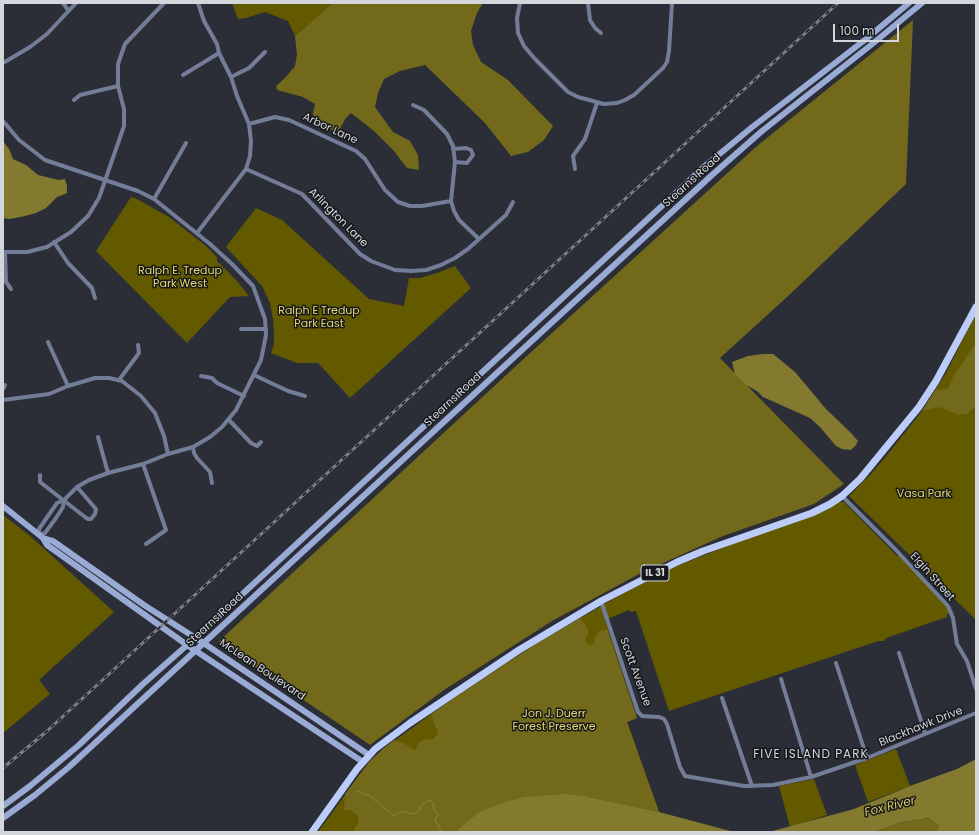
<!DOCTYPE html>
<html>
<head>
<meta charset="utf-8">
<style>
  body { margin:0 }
  #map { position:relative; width:979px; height:835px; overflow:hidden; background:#2b2e37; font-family:Poppins,sans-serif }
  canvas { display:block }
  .frame { position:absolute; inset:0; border:4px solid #d3d6db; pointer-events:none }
  .scale { position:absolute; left:833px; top:24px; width:66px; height:18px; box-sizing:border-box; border:2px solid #d3d6db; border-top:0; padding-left:5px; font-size:12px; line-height:14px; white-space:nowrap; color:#d3d6db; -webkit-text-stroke:3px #15171a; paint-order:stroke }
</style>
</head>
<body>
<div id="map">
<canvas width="979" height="835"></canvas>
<div class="frame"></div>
<div class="scale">100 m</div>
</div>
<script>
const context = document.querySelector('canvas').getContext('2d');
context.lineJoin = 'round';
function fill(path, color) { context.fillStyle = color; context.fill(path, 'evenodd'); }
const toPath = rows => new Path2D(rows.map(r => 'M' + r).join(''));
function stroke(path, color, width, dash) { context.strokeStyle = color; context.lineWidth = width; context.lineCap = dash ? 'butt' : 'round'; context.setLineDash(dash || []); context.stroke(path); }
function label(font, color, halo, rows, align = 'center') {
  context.font = font + ' Poppins,sans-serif'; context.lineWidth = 3; context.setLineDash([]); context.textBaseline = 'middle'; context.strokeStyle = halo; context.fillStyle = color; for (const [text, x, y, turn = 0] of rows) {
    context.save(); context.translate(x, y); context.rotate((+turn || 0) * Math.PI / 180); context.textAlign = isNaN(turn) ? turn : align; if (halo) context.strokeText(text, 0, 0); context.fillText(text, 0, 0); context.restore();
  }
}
fill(toPath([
  [232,3,333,3,295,36,288,21,265,12,246,18,238,19],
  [131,197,135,198,169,217,206,246,217,257,217,261,237,281,249,296,230,297,187,343,96,251],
  [256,208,282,220,369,299,404,306,409,278,420,278,437,273,455,266,471,288,350,398,318,363,297,363,271,353,274,344,274,333,273,319,270,303,262,286,226,247],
  [976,314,976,620,849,496,870,475,888,454,922,411,946,373],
  [839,502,844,502,847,505,897,556,899,555,954,613,947,614,947,617,886,638,884,641,878,641,669,711,636,611,630,612,629,610,605,620,637,718,627,722,659,812,589,797,456,830,455,832,318,832,360,774,370,761,383,749,463,691,539,642,620,595,674,567],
  [3,515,29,535,114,612,39,680,50,694,3,733],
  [896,749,910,786,868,802,855,765],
  [814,779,827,815,790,827,779,786]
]), '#635a00');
fill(toPath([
  [333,3,483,3,477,13,471,31,473,45,481,62,508,80,553,126,544,140,528,152,511,156,485,123,425,65,400,71,384,79,378,93,375,107,393,132,410,141,418,155,419,170,407,168,394,151,374,131,351,113,346,118,338,132,318,125,313,114,315,104,303,97,277,90,276,86,285,78,295,66,297,55,295,36],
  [913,20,906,184,787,297,720,358,844,484,814,504,723,536,641,573,552,621,444,690,370,745,218,642,517,365,757,146],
  [976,343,976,405,975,407,967,414,959,415,939,407,922,411,936,389,940,390,948,388,953,377],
  [580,618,588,629,588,635,585,641,589,645,594,644,595,636,600,631,607,629,637,718,627,722,659,812,589,797,523,797,502,803,479,812,455,832,353,832,358,822,358,816,350,810,344,810,345,794,370,761,383,749,394,740,405,744,415,751,418,743,426,739,432,740,438,734,431,714,539,642],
  [931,818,939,826,935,832,875,832,902,822]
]), '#73691b');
fill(toPath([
  [3,141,9,149,13,159,26,165,38,175,59,180,65,179,67,186,67,193,57,197,46,208,36,213,21,217,9,219,3,218],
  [763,354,773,354,795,372,826,409,851,433,858,441,856,445,851,450,842,449,836,446,820,427,810,418,763,397,757,391,746,385,735,374,732,362,748,356],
  [976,759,976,832,935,832,939,826,930,818,902,822,875,832,769,832,854,809,910,786,957,769],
  [567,794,589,797,659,812,734,832,455,832,479,812,502,803,523,797]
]), '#847a2f');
stroke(toPath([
  [357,791,370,796,394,816,400,812,405,812,412,814,418,812,422,805,429,800,431,801,434,805,433,808,438,814,435,820,441,830,439,832]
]), '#847a2f', 1.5);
stroke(toPath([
  [63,3,68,10],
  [520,3,517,18,518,33,524,46,535,59,568,92,578,97,604,104,617,103,625,100,634,95,663,68,667,62,669,51,672,3],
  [588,3,590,20,595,28,601,33],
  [3,63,30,47,47,34,76,3],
  [183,75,219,53],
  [231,77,249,68,265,52],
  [74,100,80,95,118,86],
  [413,105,424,110,447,134,453,146,455,162,451,201,454,211,459,220,479,239],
  [3,121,19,140,45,160,138,191,154,199,210,244,232,264,253,286,265,319,266,335,261,360,236,410,222,427,210,437,193,447,168,454,143,464,108,473,89,480,77,487,64,500,57,503,39,529,39,535,45,533,56,518,63,507,64,500],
  [249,124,275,117,289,120,356,151,365,159,385,190,398,202,410,206,422,206,451,201],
  [453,149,466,148,471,150,473,155,467,163,455,162],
  [246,169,302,194,360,254,371,261,395,270,411,271,426,270,441,265,455,258,468,249,506,215,513,202],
  [575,169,573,156,585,139,597,103],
  [154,199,186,143],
  [197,233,246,169,250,156,251,141,249,124,237,96,231,77,219,53,217,44,204,21,198,3],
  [54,242,68,263,92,288,95,298],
  [3,252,27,252,47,247,71,232,88,216,99,198,124,126,124,109,118,86,118,64,125,44,164,3],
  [5,252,6,282,11,289],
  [241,329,266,329],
  [48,342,68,386],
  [254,375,288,391,305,396],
  [201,376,212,378,217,383,244,396],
  [119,380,139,353,138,345],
  [3,389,5,385],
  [3,400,49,394,68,386,95,378,109,378,122,381,141,396,155,413,164,436,168,454],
  [229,420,251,443,257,446,261,442],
  [98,437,108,473],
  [193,447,194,453,197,458,210,472,212,483],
  [143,464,166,530,146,544],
  [40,475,40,482,85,517,88,519,91,519,95,514,96,509,77,487],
  [842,496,895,549,948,606,953,618,957,644,967,661,976,689],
  [601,601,638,712,642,716,659,717,664,719,667,724,680,767,685,776,744,786,773,785,811,777,867,758,976,713],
  [899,653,925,733],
  [836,663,867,758],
  [781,679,811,777],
  [722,698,752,786]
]), '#737d98', 4);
stroke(toPath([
  [3,506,43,538,53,541,144,605,205,644,369,755],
  [43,538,47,545,187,645,363,762],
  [3,806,30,786,79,745,143,684,195,638,705,166,751,128,866,39,909,3],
  [3,818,35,795,69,767,712,175,762,131,871,45,922,3]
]), '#99aad5', 6);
stroke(toPath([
  [312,832,357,769,375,749,410,723,519,650,601,601,677,562,703,551,812,513,830,504,842,496,860,479,919,407,936,381,976,307]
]), '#bbccf9', 7);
const rail = toPath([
  [3,768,46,732,838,3]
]);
stroke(rail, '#7d8087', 3);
stroke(rail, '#15171a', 1.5, [4.5]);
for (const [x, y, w] of [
  [655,573,28]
]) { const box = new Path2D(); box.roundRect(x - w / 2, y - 8, w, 16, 3); context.fillStyle = '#15171a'; context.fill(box); stroke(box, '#d3d6db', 1); }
label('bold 10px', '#d3d6db', null, [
  ["IL 31",655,573]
]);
label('11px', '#d3d6db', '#15171a', [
  ["Arbor Lane",330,129,25],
  ["Stearns Road",692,181,-42],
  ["Arlington Lane",338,218,45],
  ["Stearns Road",453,400,-43],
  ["Elgin Street",932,577,48],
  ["Stearns Road",215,620,-43],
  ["McLean Boulevard",262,670,34],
  ["Scott Avenue",635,672,70],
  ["Blackhawk Drive",921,727,-22]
]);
label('11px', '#e4d76f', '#15171a', [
  ["Ralph E. Tredup",180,271],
  ["Park West",180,284],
  ["Ralph E Tredup",319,311],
  ["Park East",319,324],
  ["Vasa Park",924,494],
  ["Jon J. Duerr",554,714],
  ["Forest Preserve",554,727]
]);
context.letterSpacing = '1px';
label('12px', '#d3d6db', '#15171a', [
  ["FIVE ISLAND PARK",811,755]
]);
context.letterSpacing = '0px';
label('italic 12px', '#d4c75f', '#15171a', [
  ["Fox River",890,807,-14]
]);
</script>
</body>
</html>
